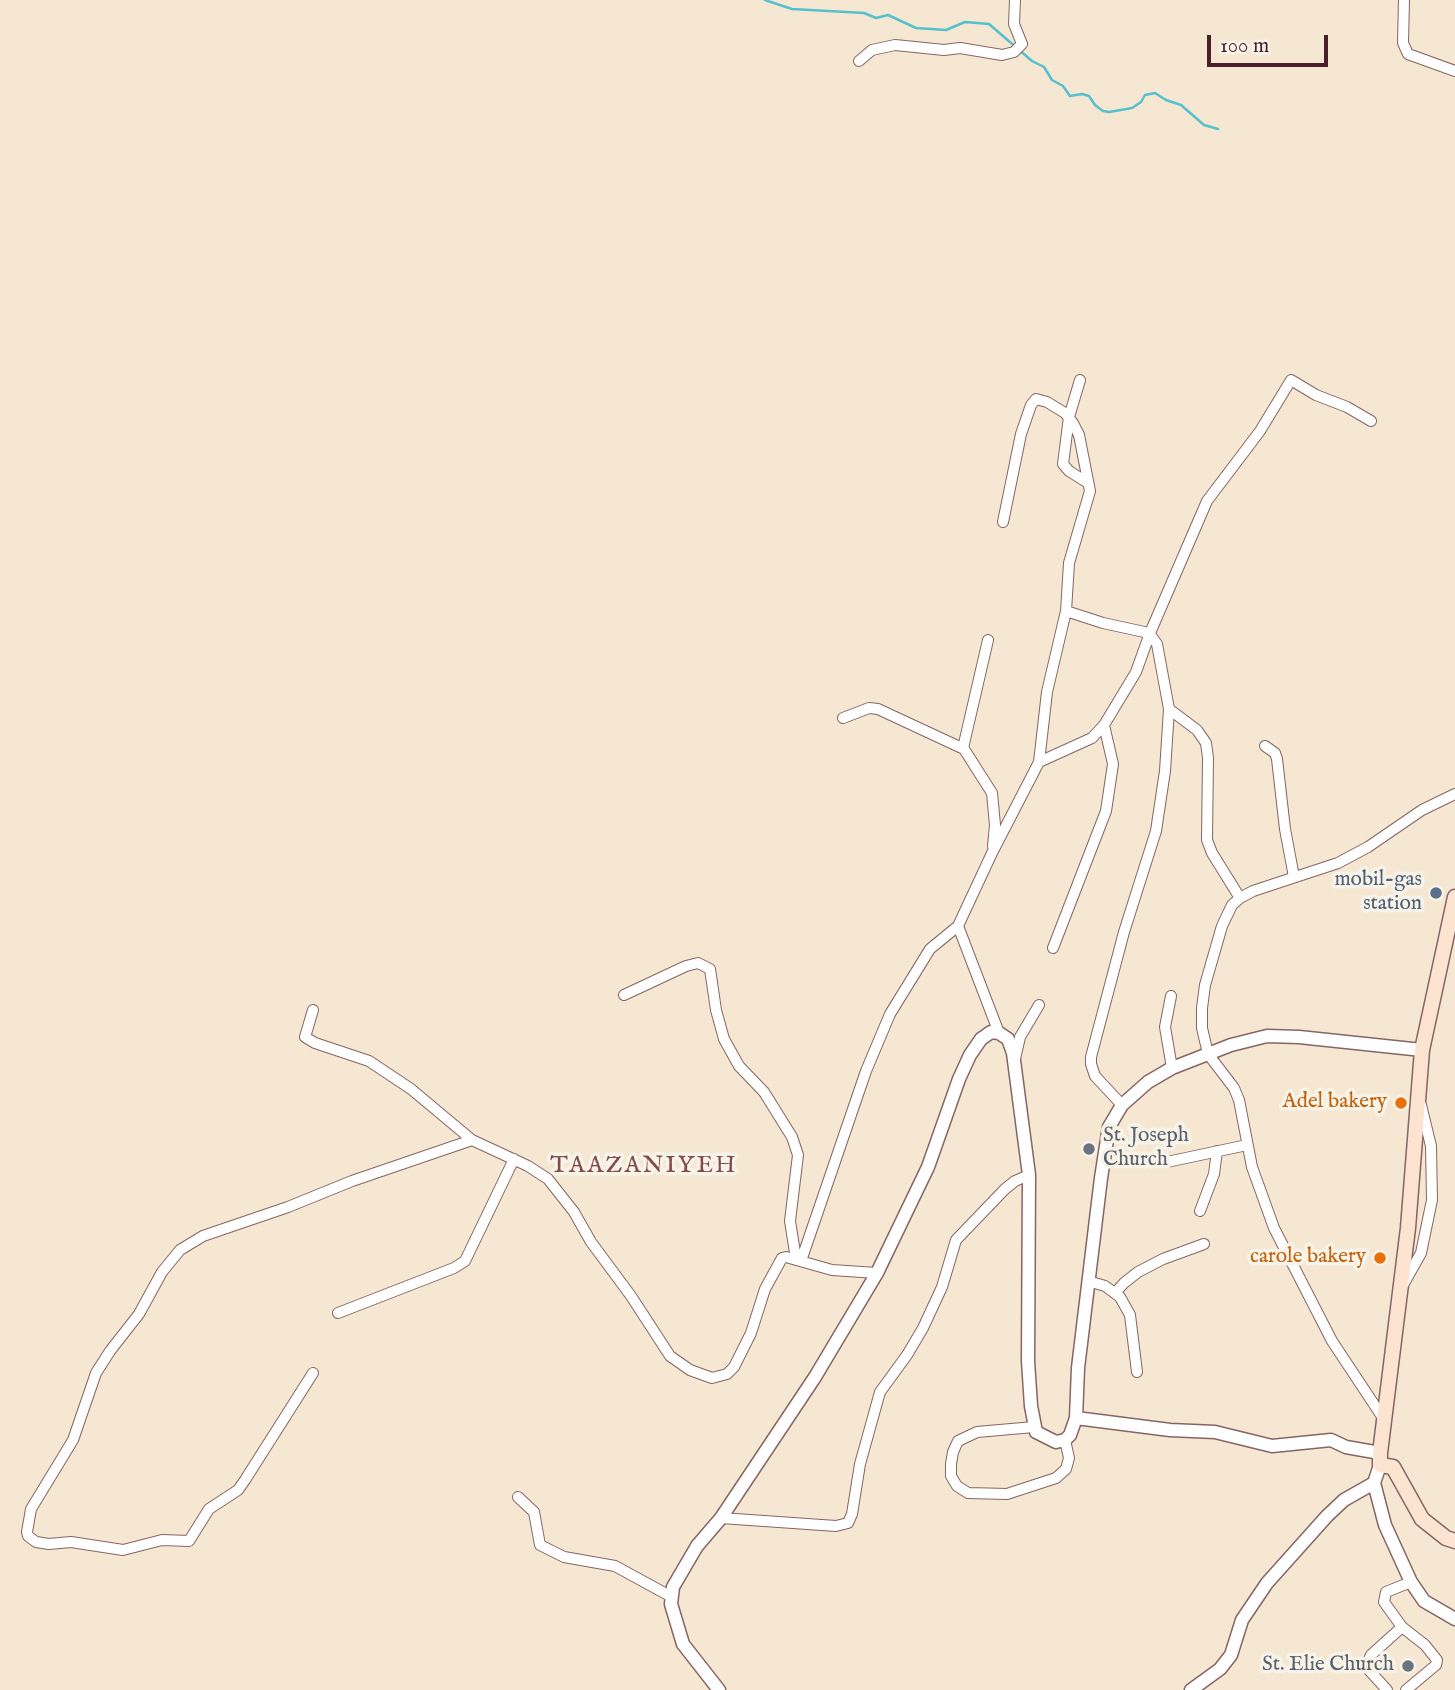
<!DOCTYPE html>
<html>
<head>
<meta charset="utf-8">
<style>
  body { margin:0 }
  #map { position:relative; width:1455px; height:1690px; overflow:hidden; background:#f5e7d2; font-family:"IM FELL English",serif }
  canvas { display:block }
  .scale { position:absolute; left:1207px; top:35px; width:121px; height:32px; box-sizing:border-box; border:4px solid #4a1f2b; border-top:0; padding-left:9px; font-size:21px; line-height:24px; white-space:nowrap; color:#4a1f2b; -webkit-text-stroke:5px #f7f3e8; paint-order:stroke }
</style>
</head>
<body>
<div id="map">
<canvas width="1455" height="1690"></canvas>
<div class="scale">100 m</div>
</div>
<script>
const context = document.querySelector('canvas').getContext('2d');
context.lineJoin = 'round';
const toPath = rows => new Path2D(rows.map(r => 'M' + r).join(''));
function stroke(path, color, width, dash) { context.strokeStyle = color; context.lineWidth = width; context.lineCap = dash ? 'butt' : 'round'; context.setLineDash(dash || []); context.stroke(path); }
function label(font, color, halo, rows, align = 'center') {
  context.font = font + ' "IM FELL English",serif'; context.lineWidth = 7; context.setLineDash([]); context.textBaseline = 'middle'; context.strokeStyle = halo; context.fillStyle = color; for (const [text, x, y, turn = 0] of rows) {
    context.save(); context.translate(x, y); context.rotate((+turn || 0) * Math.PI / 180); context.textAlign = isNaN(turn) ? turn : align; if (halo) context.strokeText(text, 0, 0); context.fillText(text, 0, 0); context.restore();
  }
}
stroke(toPath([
  [765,0,792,9,864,13,876,18,888,15,916,28,946,30,965,22,989,24,1032,61,1044,67,1052,80,1063,86,1070,96,1082,94,1089,96,1095,105,1103,111,1109,112,1132,108,1141,102,1145,95,1155,93,1166,100,1181,105,1204,125,1218,129]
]), '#55c1ce', 2.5);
const minor = toPath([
  [1404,0,1403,43,1408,54,1455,71],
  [859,61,872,50,895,45,944,50,960,48,1002,55,1014,52,1022,44,1014,24,1015,0],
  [1080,380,1069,417,1063,464,1069,471,1088,483],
  [1003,522,1021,434,1031,405,1036,399,1047,402,1065,413,1073,423,1079,435,1090,491,1069,563,1066,611,1103,623,1149,633,1157,644,1169,709,1197,730,1206,743,1208,758,1207,840,1212,853,1240,898],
  [843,718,869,708,878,709,964,749,992,793,995,825,993,846],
  [1104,725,1136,672,1150,633,1207,501,1260,431,1291,380,1316,395,1347,407,1371,421],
  [1265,746,1275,753,1277,759,1285,829,1294,877],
  [963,748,988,640],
  [1039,762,1092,738,1104,725,1113,764,1106,811,1053,948],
  [958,926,999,1033],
  [624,995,686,966,698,963,710,969,716,1010,724,1039,739,1066,764,1092,792,1137,798,1155,790,1221,796,1259],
  [1171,996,1165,1027,1172,1068],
  [313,1010,305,1037,315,1043,369,1061,411,1089,472,1140,528,1166,548,1179,574,1212,591,1242,631,1296,670,1356,690,1370,712,1378,727,1374,734,1367,751,1333,765,1289,782,1258,786,1257,832,1270,877,1273],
  [1015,1059,1020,1037,1039,1005],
  [1122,1105,1095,1076,1091,1064,1091,1057,1124,932,1156,831,1165,771,1169,709],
  [1167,1162,1247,1145],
  [1200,1211,1214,1174,1217,1151],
  [801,1261,866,1071,890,1014,930,949,958,926,992,853,1039,762,1047,692,1066,611],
  [1088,1281,1105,1286,1120,1297,1130,1315,1137,1372],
  [1403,1285,1421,1253,1432,1200,1431,1146,1421,1105],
  [1115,1293,1124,1283,1138,1272,1163,1259,1204,1244],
  [338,1313,454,1268,465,1261,514,1159],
  [313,1373,245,1480,238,1490,209,1509,189,1541,162,1540,123,1550,71,1542,49,1544,36,1542,28,1536,27,1532,31,1509,73,1440,96,1373,110,1351,139,1314,162,1272,180,1250,203,1236,288,1207,352,1181,472,1140],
  [1385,1421,1332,1341,1274,1228,1252,1167,1239,1100,1234,1088,1208,1054,1202,1028,1202,1008,1205,985,1222,926,1232,905,1240,898,1253,891,1338,863,1368,847,1422,810,1455,794],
  [1034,1427,977,1432,958,1441,953,1452,951,1464,951,1476,957,1486,968,1493,1007,1494,1056,1478,1066,1469,1069,1458,1065,1440],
  [518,1497,534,1512,540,1545,564,1557,615,1566,670,1596],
  [721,1518,836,1526,848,1523,852,1514,860,1464,880,1392,907,1355,923,1328,942,1287,956,1240,1005,1189,1015,1181,1029,1175],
  [1402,1627,1425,1645,1437,1660,1436,1665,1406,1690],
  [1387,1690,1368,1669,1367,1664,1371,1655,1402,1627,1384,1602,1386,1592,1411,1582]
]);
const tertiary = toPath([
  [1076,1418,1170,1430,1215,1432,1272,1446,1331,1440,1346,1447,1380,1453],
  [1374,1483,1385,1525,1411,1582,1424,1601,1455,1619],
  [719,1690,683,1644,671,1604,673,1587,697,1546,721,1518,815,1377,877,1273,928,1167,959,1079,970,1055,981,1039,991,1032,999,1033,1008,1039,1013,1053,1029,1175,1028,1361,1031,1406,1036,1432,1056,1442,1065,1440,1070,1435,1076,1418,1078,1368,1101,1178,1109,1127,1122,1105,1148,1082,1172,1068,1231,1045,1267,1036,1299,1037,1422,1050],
  [1191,1690,1220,1669,1231,1655,1242,1620,1267,1583,1327,1516,1344,1500,1374,1483,1380,1465]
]);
const secondary = toPath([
  [1455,897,1422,1050,1408,1228,1380,1453,1380,1465,1393,1467,1422,1519,1446,1538,1455,1541]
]);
stroke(minor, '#866565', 12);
stroke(tertiary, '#866565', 15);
stroke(secondary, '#866565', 17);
stroke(minor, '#fff', 10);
stroke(tertiary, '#fff', 12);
stroke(secondary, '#fde4d1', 14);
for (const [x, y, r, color] of [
  [1436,893,7,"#5c6f8a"],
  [1401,1103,7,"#e8710a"],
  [1089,1149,7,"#6b7280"],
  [1380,1258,7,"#e8710a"],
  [1408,1666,7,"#6b7280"]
]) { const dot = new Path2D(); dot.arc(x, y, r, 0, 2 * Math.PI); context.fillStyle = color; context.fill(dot); stroke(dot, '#f7f3e8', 2.5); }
label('21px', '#4e5e75', '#f7f3e8', [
  ["mobil-gas",1422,881],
  ["station",1422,905]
], 'right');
label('21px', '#c56008', '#f7f3e8', [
  ["Adel bakery",1387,1103],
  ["carole bakery",1366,1258]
], 'right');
label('21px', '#5b616d', '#f7f3e8', [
  ["St. Joseph",1103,1137],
  ["Church",1103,1161],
  ["St. Elie Church",1394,1666,"right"]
], 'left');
context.letterSpacing = '2px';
label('24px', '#834c4c', '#f7f3e8', [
  ["TAAZANIYEH",644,1167]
]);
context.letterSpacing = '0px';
</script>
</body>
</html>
